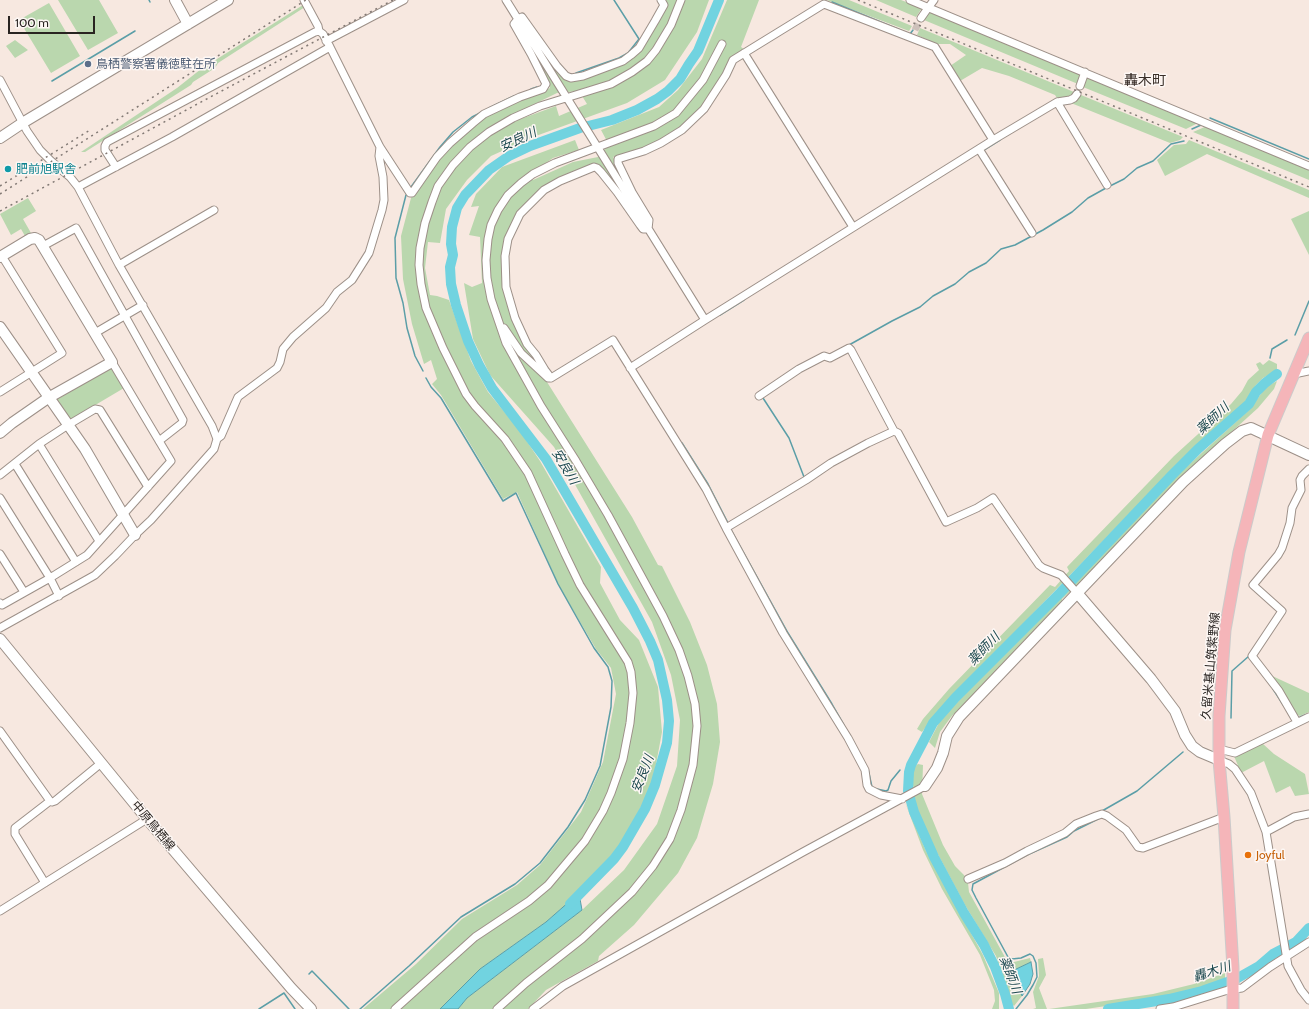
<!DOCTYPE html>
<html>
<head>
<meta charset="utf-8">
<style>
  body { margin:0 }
  #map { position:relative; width:1309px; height:1009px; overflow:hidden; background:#f7e8e0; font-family:Cabin,sans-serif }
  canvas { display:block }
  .scale { position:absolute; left:8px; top:16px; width:87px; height:18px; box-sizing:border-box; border:2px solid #292421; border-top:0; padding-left:5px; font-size:12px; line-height:14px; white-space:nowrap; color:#292421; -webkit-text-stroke:3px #fdf7f4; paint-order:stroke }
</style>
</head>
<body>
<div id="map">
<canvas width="1309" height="1009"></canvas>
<div class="scale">100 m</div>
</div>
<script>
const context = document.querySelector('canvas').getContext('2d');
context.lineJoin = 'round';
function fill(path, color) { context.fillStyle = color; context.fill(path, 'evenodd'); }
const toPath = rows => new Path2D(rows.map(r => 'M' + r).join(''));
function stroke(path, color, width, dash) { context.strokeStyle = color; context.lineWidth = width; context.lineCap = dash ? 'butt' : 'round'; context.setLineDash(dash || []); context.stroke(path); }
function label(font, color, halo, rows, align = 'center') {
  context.font = font + ' Cabin,"Noto Sans JP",sans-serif'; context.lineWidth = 3; context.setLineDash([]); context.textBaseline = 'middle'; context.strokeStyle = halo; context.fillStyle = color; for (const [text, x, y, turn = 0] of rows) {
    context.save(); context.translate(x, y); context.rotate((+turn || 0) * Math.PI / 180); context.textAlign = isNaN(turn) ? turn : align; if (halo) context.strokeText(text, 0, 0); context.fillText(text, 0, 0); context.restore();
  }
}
fill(toPath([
  [58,0,99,0,118,33,88,50],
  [664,0,709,0,697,32,665,80,627,103,533,137,491,156,467,180,446,209,440,243,428,242,425,268,430,295,437,296,449,300,471,361,488,392,520,431,540,461,601,567,600,583,620,620,639,640,658,687,662,732,652,786,618,850,579,893,546,922,480,969,440,1009,363,1009,416,964,462,919,517,885,540,865,581,812,603,762,616,694,611,668,596,649,559,586,517,492,503,499,441,395,432,384,437,379,431,360,424,364,412,324,403,279,401,236,411,198,438,159,460,135,489,113,550,88,526,38,532,36,569,82,628,60],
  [579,91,587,104,559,116,556,106,507,124,504,119,557,93],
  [727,0,759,0,741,47,744,49,701,111,679,129,649,146,613,157,633,199,628,202,597,164,553,182,518,213,504,239,502,270,507,301,539,362,547,382,632,517,658,565,662,566,690,622,707,665,717,704,720,742,713,784,697,838,678,873,634,925,599,956,598,961,546,990,528,1009,458,1009,467,998,582,910,624,870,657,824,677,766,680,720,671,675,652,622,554,447,490,375,473,339,464,283,472,287,482,283,480,237,469,235,479,206,471,207,476,194,502,167,575,140,579,150,553,158,526,177,533,180,573,162,598,157,609,145,601,130,659,107,678,90,702,59],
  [827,0,849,0,912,26,909,31],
  [876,0,901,0,922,8,916,17],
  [49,3,80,56,51,73,19,20],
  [303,5,305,7,218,63,215,68,193,82,191,85,85,152,81,152,177,88,201,69],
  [930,11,1081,75,1078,84,924,20],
  [920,28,1074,92,1070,98,1057,98,1055,95,1009,76,982,68,960,81,950,66,966,55,950,44,937,44,917,35],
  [15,40,28,50,15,58,6,46],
  [1088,77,1200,122,1186,129,1083,87],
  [1081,95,1183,137,1180,140,1170,143,1071,103],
  [1207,126,1309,168,1309,180,1193,132],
  [1189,140,1309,190,1309,198,1207,154,1165,176,1157,160,1174,145,1186,144],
  [28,198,36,211,23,219,31,233,25,236,21,229,11,235,0,214],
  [1309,211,1309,255,1291,219],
  [1269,360,1277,364,1277,370,1263,378,1256,385,1245,402,1181,460,937,713,922,732,917,729,923,719,949,689,1050,585,1055,587,1069,571,1067,567,1174,456,1231,404,1242,391,1248,380,1259,370,1256,364,1260,362,1263,365],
  [110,368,113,370,124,388,70,420,57,403,58,399],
  [1277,381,1274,389,1258,408,1183,476,1079,586,1076,586,1062,599,1062,604,951,717,940,732,935,748,929,742,941,719,1183,470,1249,410,1266,387],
  [1268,674,1309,693,1309,712,1300,716,1296,714],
  [1262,743,1274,754,1305,774,1309,794,1295,796,1290,786,1276,793,1264,761,1241,773,1234,756],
  [918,764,923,765,922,794,943,845,955,866,964,875,968,883,969,892,1006,959,1014,962,1030,958,1031,962,1012,971,1022,996,1014,1006,1012,1004,996,956,965,905,926,832,916,806,912,778,914,767],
  [905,802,926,851,983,955,999,993,999,1009,992,1009,995,1001,994,990,980,955,942,889,923,850],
  [1043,958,1046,975,1039,988,1047,1009,1033,1009,1036,1008,1033,992,1039,976,1038,959],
  [1225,973,1225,979,1201,987,1153,999,1086,1009,1049,1009,1153,994,1194,984]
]), '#bad7ae');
const water = toPath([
  [579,893,582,910,467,998,458,1009,440,1009,480,969,546,922,579,893],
  [1031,962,1033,974,1030,984,1022,996,1012,971,1031,962]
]);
fill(water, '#71d3e0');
stroke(water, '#5b9ea7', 1);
stroke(toPath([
  [149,0,150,2],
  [832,2,910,34,913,30],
  [576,73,619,58,628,53,639,39,614,0],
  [52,81,135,31],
  [531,89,537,87],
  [489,108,514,96],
  [1210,118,1309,159],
  [1192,129,1201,125],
  [984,150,1000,140],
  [1110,186,1124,179,1137,168,1153,161,1171,144,1184,141],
  [411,187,440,147,453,132,472,117,480,113],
  [406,195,395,238,396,278,403,303,407,328,415,356,423,371],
  [720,315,744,300],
  [1295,335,1309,301],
  [849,345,892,321,920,307,933,296,955,284,969,272,986,263,1001,249,1015,245,1043,230,1072,212,1088,198,1106,188],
  [1270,358,1272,349,1287,340],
  [763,396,763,398,789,438,804,477],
  [682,443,708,484,728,523],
  [730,528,788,633,832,704,844,725],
  [1273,689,1284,706],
  [1300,717,1305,715],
  [1231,718,1232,671,1249,656],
  [868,769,872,787],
  [877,789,886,791,888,790,891,781,900,770],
  [1102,811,1137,791,1183,752],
  [309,974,312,971,349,1009],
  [259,1009,284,993,295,1009],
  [360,1009,409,966,461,917,515,884,540,863,568,827,585,800,600,766,611,707,612,681,608,667,594,648,558,584,516,493,503,501,441,398,431,387,426,378],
  [1016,1009,1027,995,1033,985,1037,977,1036,963,1033,956,1030,954,1021,958,1012,959,1008,957,976,898,972,890,973,884,1027,855,1067,837,1074,831,1100,818]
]), '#5b9ea7', 1.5);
stroke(toPath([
  [570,904,614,859,623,847,645,809,655,785,667,743,669,721,667,700,658,660,650,641,633,608,546,459,492,388,479,365,468,341,456,305,451,284,450,267,453,255,451,244,452,227,457,208,465,195,489,170,509,156,530,146,580,128,612,120,637,110,657,99,668,91,680,79,689,64,698,51,719,0],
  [1009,1009,1005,994,995,967,984,945,964,913,934,857,914,812,908,791,909,772,911,765,933,723,955,698,1060,593,1172,475,1198,449,1249,404,1256,392,1265,383,1277,374],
  [1108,1009,1169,999,1202,991,1236,979,1259,966,1273,954,1296,942,1309,928]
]), '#71d3e0', 10);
stroke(toPath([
  [915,30,921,18]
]), '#cec1ba', 7, [7, 3.5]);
const street = toPath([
  [304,0,318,26,319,31,323,34,330,47,380,147,410,193,412,193,437,157,450,143,473,123,484,114,520,97,543,89,546,84,531,54,514,24,518,19,522,17,557,66,566,76,571,78,583,76,623,61,631,55,639,48,655,21,664,5,661,0],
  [506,0,705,320],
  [910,0,1309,166],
  [921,18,928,8,934,0],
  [326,41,404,0],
  [744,53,853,227],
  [0,80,27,131,40,150,51,161,70,177,78,187,119,265,212,426,217,439],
  [1080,86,1085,72],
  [1057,102,1107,185],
  [979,149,1032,233],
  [116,167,105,150,105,146,107,142,315,32,319,31],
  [78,187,172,137,330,47],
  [43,246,76,228,183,420,182,423,159,441],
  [119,265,214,210],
  [504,328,521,353,548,378,551,378,613,340,706,489,726,528,783,633,848,738,865,770,867,785,869,789,881,795,902,799],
  [95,333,143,305],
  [630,368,705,320,993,140,1057,102,1070,100,1074,98,1077,94],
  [1294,374,1309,371],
  [551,378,545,370,536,355,527,344,515,318,506,287,505,256,508,239,520,214,544,190,560,181,594,167,597,168,601,172,617,192,640,225,643,229,648,229,649,220,632,192,618,163,618,159,644,151,661,143,682,130,704,109,726,75,733,60,824,4,935,47,993,140],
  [0,392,62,353,2,256],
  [759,396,799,369,824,356,830,358,849,348,851,350,894,431],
  [39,444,99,541],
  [15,464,76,562],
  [0,475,39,444,68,425,95,409,100,410,148,487],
  [0,498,50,578,59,596],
  [726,528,806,480,831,463,868,443,894,431,898,433,946,522,977,508,993,498,1039,565,1043,568,1061,575,1078,594],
  [0,554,24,592],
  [0,603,2,605,50,578,87,555,171,461,112,362],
  [0,628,95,575,115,556,135,535,151,520,214,449,217,439,221,436,238,397,277,368,280,362,283,349,293,337,326,308,337,292,352,280,369,253,382,210,384,200,383,177,379,156,380,147],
  [1297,722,1279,691,1252,656,1282,611,1253,585,1278,555,1282,548,1290,523,1292,508,1301,490,1300,480,1302,476,1309,469],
  [0,731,50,801,52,802,55,801,100,764],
  [1219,749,1235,753,1309,717],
  [1219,760,1229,764,1235,769,1251,793,1266,832,1288,966,1301,990,1309,1000],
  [1266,832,1294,817,1309,814],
  [968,879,1005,863,1027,851,1065,833,1076,824,1096,816,1102,814,1107,816,1126,830,1138,847,1143,848,1224,817],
  [45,883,15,834,15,828,50,801],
  [0,911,147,819],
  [395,1009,475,937,529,901,548,885,585,841,603,811,611,793,623,759,630,723,633,693,631,672,628,662,580,585,565,554,528,473,505,439,475,406,466,394,443,348,426,308,421,284,419,265,420,248,425,223,432,202,438,186,453,165,470,147,489,132,513,118,540,106,611,84,632,72,647,61,656,50,671,25,681,0],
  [497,1009,526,983,582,939,632,892,653,866,670,839,681,810,693,765,697,726,695,704,688,676,679,650,663,616,608,515,576,461,541,406,506,343,491,299,487,278,486,260,488,239,491,225,498,210,508,195,521,183,533,174,555,163,654,126,676,113,703,80,722,44],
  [533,1009,563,986,803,852,925,786],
  [1160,1009,1173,1007,1228,990,1242,988,1270,967,1309,942]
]);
const secondary = toPath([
  [175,0,188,24],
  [0,138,24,122,228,0],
  [0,257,30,239,35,238,39,240,112,362,48,398,12,423,0,433],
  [0,327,85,449,135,535],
  [1078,594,1151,679,1175,711,1185,735,1192,746,1200,752,1219,760],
  [0,639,147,819,291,988,311,1009],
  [925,786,937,768,943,753,947,736,959,717,1183,482,1225,444,1242,431,1251,428,1309,455]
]);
const primary = toPath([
  [1233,1009,1233,968,1224,817,1219,760,1219,716,1225,630,1239,552,1268,435,1309,338]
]);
stroke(street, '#9d9088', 9);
stroke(secondary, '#9d9088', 12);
stroke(primary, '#cccaca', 13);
stroke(street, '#fff', 7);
stroke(secondary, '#fff', 10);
stroke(primary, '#f5b5b9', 11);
stroke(toPath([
  [858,0,1309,187],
  [0,186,90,130],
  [0,194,306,0],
  [0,211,214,95,393,0]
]), '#827974', 1.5, [2, 4]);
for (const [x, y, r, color] of [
  [88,64,4,"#5c6f8a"],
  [8,169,4,"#0f9aa8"],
  [1248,855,4,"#e8710a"]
]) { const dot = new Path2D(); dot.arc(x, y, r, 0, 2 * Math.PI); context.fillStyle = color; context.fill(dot); stroke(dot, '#fdf7f4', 1.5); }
label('12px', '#4e5e75', '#fdf7f4', [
  ["鳥栖警察署儀徳駐在所",96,64]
], 'left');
label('12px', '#0d838f', '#fdf7f4', [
  ["肥前旭駅舎",16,169]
], 'left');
label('12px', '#292421', '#fdf7f4', [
  ["久留米基山筑紫野線",1211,666,-85],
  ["中原鳥栖線",153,826,50]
]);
label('12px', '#c56008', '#fdf7f4', [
  ["Joyful",1256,855]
], 'left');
label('italic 13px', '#1f4b51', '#fdf7f4', [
  ["安良川",518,140,-25],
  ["薬師川",1213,419,-43],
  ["安良川",565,467,59],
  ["薬師川",984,649,-46],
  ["安良川",643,774,-69],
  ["轟木川",1212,972,-18],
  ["薬師川",1010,975,69]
]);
label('14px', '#392e28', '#fdf7f4', [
  ["轟木町",1145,81]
]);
</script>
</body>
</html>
